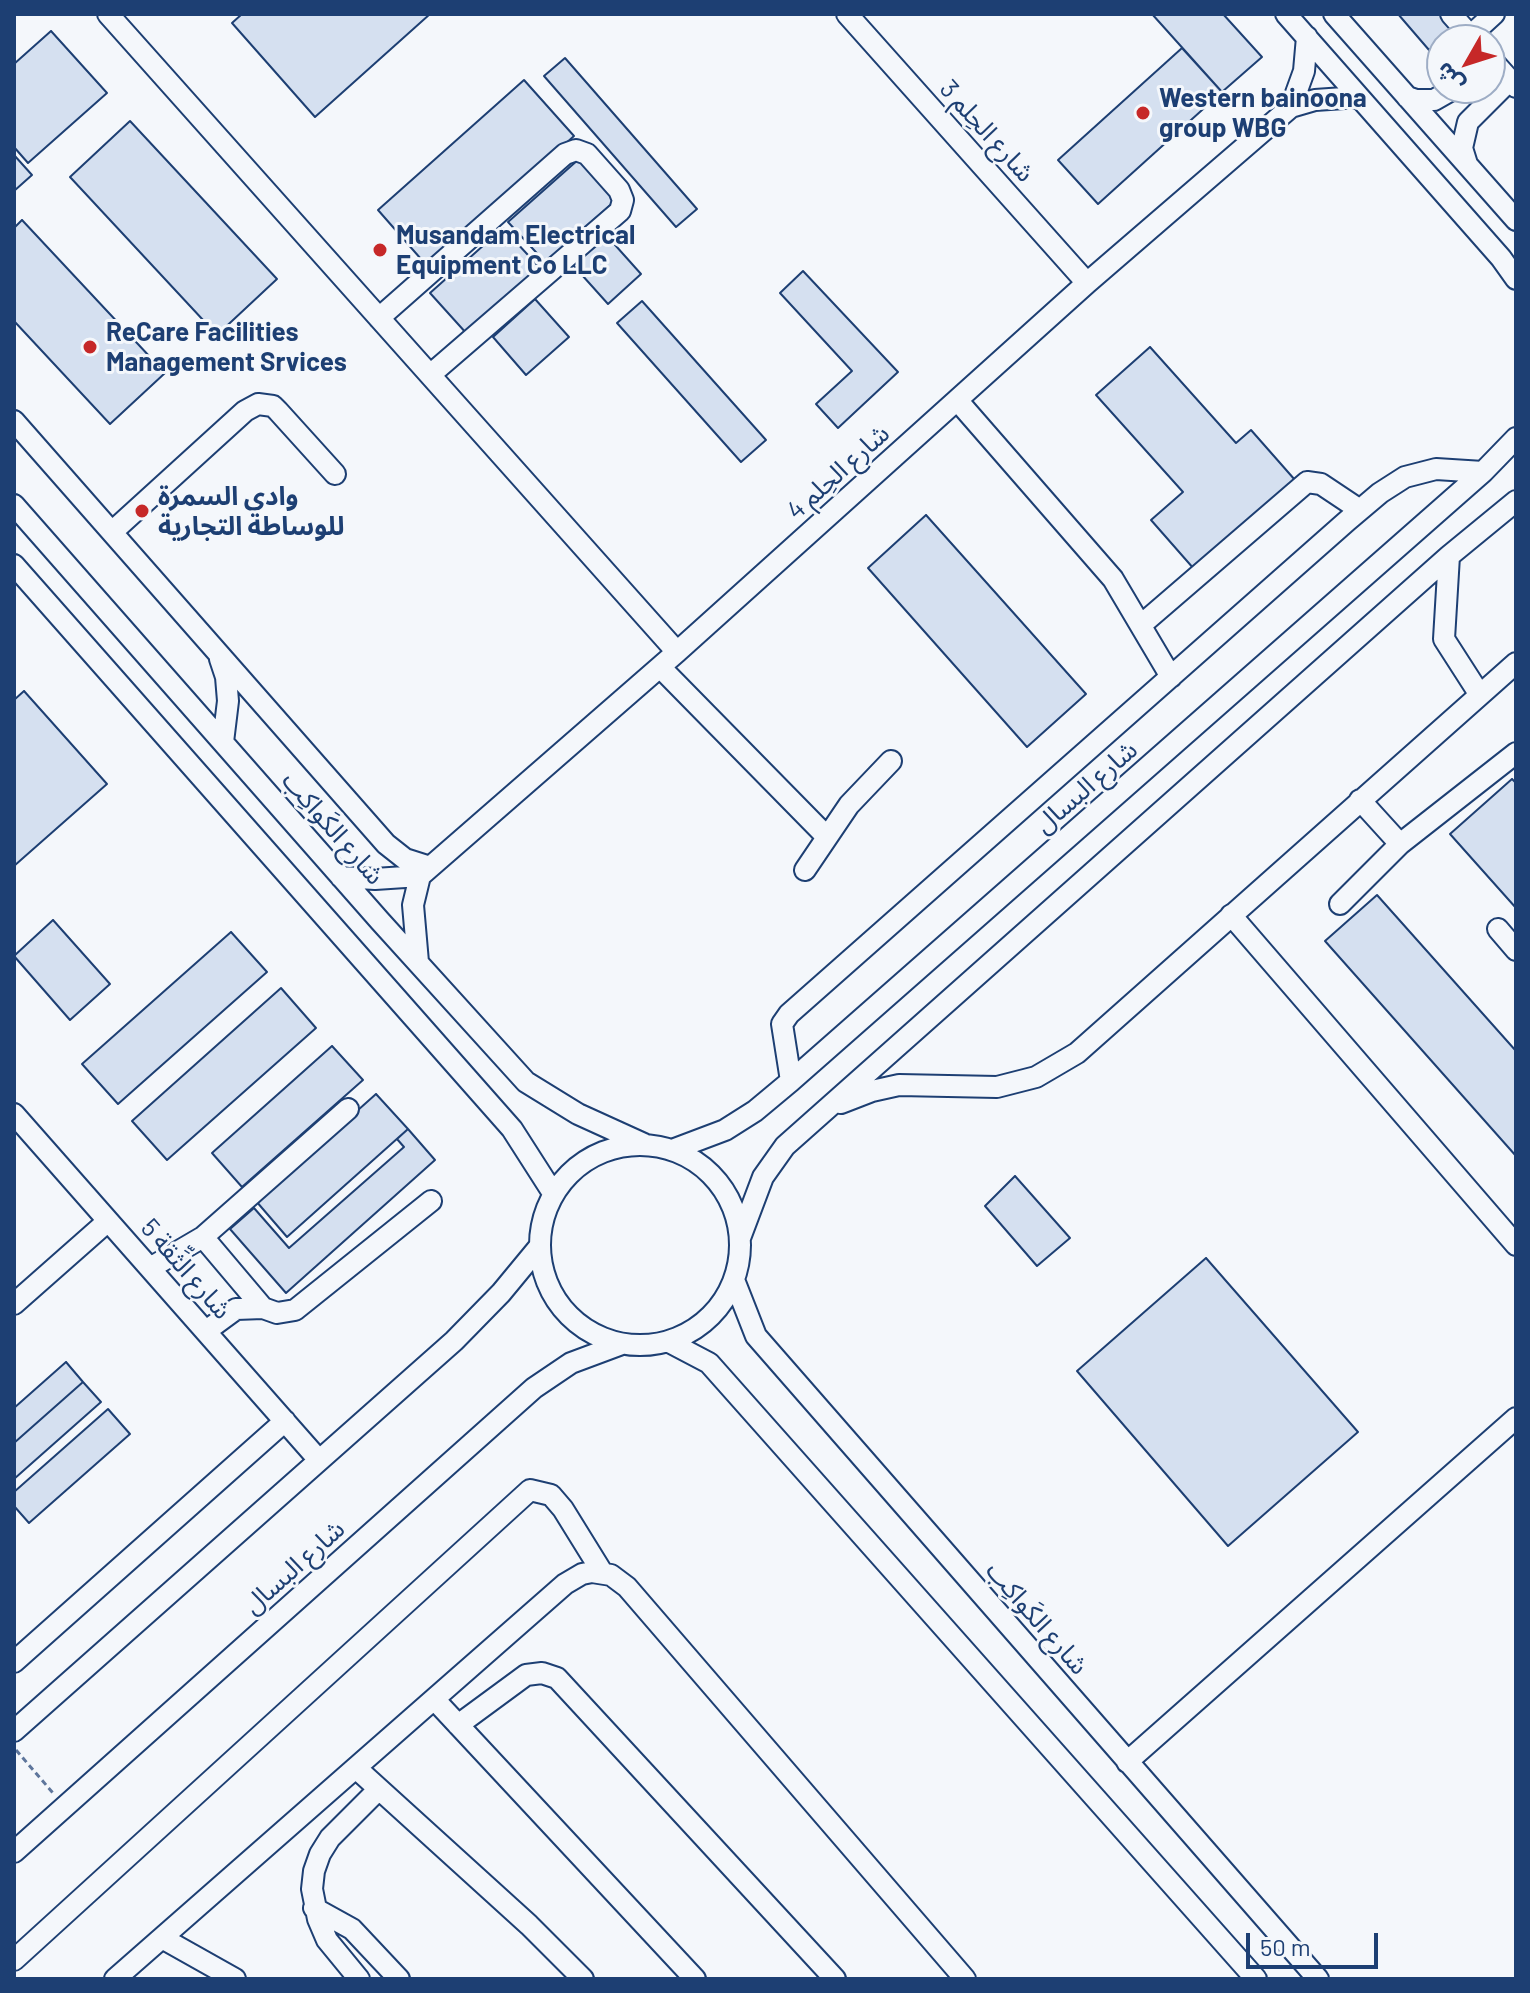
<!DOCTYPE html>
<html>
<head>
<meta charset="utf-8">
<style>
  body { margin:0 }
  #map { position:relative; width:1530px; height:1993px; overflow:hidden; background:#f4f7fb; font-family:Barlow,"Noto Sans Arabic",sans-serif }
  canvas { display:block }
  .frame { position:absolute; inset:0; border:16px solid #1d3f73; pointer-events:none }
  .north { position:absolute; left:1426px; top:24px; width:80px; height:80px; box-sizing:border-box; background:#f4f7fb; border:2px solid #9eadc5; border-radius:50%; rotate:231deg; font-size:22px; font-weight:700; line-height:32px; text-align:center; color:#1d3f73 }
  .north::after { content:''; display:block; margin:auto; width:28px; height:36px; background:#c62828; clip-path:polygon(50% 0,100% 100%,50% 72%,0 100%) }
  .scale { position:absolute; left:1246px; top:1933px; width:132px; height:36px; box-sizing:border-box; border:4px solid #1d3f73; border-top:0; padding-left:10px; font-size:24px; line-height:28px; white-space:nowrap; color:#1d3f73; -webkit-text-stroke:6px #f4f7fb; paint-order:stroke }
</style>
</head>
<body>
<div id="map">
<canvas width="1530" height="1993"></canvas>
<div class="frame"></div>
<div class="north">ش</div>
<div class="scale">50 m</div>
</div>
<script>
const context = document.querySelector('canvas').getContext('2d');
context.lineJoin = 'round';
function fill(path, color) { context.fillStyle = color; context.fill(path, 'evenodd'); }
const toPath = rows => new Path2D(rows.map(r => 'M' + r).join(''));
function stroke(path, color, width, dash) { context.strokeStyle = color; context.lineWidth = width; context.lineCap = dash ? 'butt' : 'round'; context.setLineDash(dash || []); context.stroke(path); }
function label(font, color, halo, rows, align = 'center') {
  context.font = font + ' Barlow,"Noto Sans Arabic",sans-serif'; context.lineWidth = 6; context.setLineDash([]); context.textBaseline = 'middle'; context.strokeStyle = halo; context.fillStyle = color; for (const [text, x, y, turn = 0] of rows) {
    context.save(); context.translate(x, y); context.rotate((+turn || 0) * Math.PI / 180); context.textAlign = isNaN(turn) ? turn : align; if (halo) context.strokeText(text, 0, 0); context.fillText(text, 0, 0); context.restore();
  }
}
const building = toPath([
  [242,14,430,14,315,117,232,23,242,14],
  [1152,14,1223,14,1262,57,1222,92,1152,14],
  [1398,14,1439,14,1453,29,1429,50,1398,14],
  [51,31,107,93,28,163,14,147,14,64,51,31],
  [1182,48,1222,92,1098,204,1058,160,1182,48],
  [565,58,697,209,676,227,544,76,565,58],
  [524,80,574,136,428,267,378,210,524,80],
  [130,121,277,279,217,335,70,177,130,121],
  [14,155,32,175,14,191,14,155],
  [579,159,616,200,546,263,508,222,579,159],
  [22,220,165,373,110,424,14,321,14,228,22,220],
  [503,228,540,268,467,334,430,293,503,228],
  [607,236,641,274,608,304,573,265,607,236],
  [803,271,898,372,838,428,816,404,852,371,780,293,803,271],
  [535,299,569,337,526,375,493,337,535,299],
  [642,301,766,440,741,462,617,323,642,301],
  [1150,347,1236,443,1251,430,1295,480,1194,569,1151,520,1183,492,1096,395,1150,347],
  [926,515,1086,694,1027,747,868,568,926,515],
  [24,691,107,784,14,866,14,700,24,691],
  [1512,779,1516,783,1516,908,1450,834,1512,779],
  [1377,895,1516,1051,1516,1156,1325,941,1377,895],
  [53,920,110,984,70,1020,14,956,53,920],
  [231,932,267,972,118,1104,82,1064,231,932],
  [281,988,316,1028,167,1160,132,1121,281,988],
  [332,1046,363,1080,242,1187,212,1153,332,1046],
  [376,1094,408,1129,287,1237,256,1201,376,1094],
  [408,1129,435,1160,286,1293,230,1229,254,1208,289,1248,404,1147,397,1139,408,1129],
  [1015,1176,1070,1238,1037,1266,985,1206,1015,1176],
  [1206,1258,1358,1432,1228,1546,1077,1371,1206,1258],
  [66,1362,83,1382,14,1443,14,1408,66,1362],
  [83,1382,101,1402,14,1479,14,1443,83,1382],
  [108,1409,130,1434,29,1523,14,1506,14,1492,108,1409]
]);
fill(building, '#d5e0f0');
stroke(building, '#1d3f73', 2);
const minor = toPath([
  [108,14,677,652],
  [847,14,1087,283],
  [1286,14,1501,258,1516,279],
  [1334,14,1516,220],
  [1451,14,1474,40],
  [1470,36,1494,14],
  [1490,58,1516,87],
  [1407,97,1416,100,1434,100,1455,88],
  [1291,107,1304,71,1307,37],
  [1467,164,1462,148,1468,122,1510,80],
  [379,318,565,154,576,150,587,154,619,190,623,200,620,211,430,375],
  [957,400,1113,579,1171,677],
  [14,421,386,844,405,859,430,867],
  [14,505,380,921,526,1082,578,1114,644,1144],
  [112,532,245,411,258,404,273,406,278,411,335,474],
  [14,565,512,1129,553,1193],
  [1141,625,1307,482,1321,484,1360,510],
  [220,659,226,677,228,701,223,742],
  [660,667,827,837],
  [1480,695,1516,663],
  [1360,800,1400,844],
  [805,870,849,805,891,761],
  [341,877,375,879,420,876],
  [1340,904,1400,844,1516,753],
  [1231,915,1516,1245],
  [1498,929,1516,950],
  [418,962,413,905,420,876,677,652,1087,283,1291,107,1315,100,1359,97],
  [791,1081,782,1024,789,1014,1347,521,1380,493,1405,477,1436,469,1483,472],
  [841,1103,872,1091,899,1085,997,1087,1036,1077,1077,1053,1480,695,1444,639,1449,556],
  [14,1114,318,1459],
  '540 1245a100 100 0 1 1 200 0a100 100 0 1 1-200 0Z',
  [672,1150,725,1130,755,1111,791,1081,1483,472,1516,438],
  [203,1237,263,1308],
  [740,1238,763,1177,785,1146,1449,556,1516,501],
  [150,1268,203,1237,348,1109],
  [734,1280,756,1336,1318,1979],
  [14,1304,108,1221],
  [206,1331,236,1309,263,1308,277,1313,295,1310,431,1201],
  [669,1342,709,1363,1256,1979],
  [14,1662,285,1421],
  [434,1699,695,1979],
  [458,1725,526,1675,542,1673,557,1678,835,1979],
  [14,1731,454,1341,501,1293,539,1247],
  [1127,1762,1516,1418],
  [356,1768,529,1925,583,1979],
  [14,1852,534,1388,571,1363,622,1344],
  [314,1908,352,1929,399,1979],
  [162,1938,235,1979],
  [14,1960,530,1490,551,1495,563,1509,602,1572],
  [115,1979,565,1584,582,1574,592,1572,611,1575,627,1587,965,1979],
  [359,1979,327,1940,318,1919,312,1889,314,1871,320,1854,330,1838,379,1789]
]);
stroke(minor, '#1d3f73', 24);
stroke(toPath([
  [16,1750,53,1793]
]), '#5e769c', 3, [6, 4]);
stroke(minor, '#f4f7fb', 20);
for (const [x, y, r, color] of [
  [1143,113,8,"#c62828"],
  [380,250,8,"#c62828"],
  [90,347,8,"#c62828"],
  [142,511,8,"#c62828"]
]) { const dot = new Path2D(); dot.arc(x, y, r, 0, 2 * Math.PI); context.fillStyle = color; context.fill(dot); stroke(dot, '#f4f7fb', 3); }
label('bold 26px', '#1d3f73', '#f4f7fb', [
  ["Western bainoona",1159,98],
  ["group WBG",1159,128],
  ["Musandam Electrical",396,235],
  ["Equipment Co LLC",396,265],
  ["ReCare Facilities",106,332],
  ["Management Srvices",106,362],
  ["وادي السمرة",158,496],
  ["للوساطة التجارية",158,526]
], 'left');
label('26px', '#1d3f73', '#f4f7fb', [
  ["شارع الحِلم 3",987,131,48],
  ["شارع الحِلم 4",838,472,-42],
  ["شارع البسال",1086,787,-41],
  ["شارع الكَواكِب",333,828,49],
  ["شارع الثِّقة 5",186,1269,49],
  ["شارع البسال",294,1567,-42],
  ["شارع الكَواكِب",1037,1618,49]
]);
</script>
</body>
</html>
